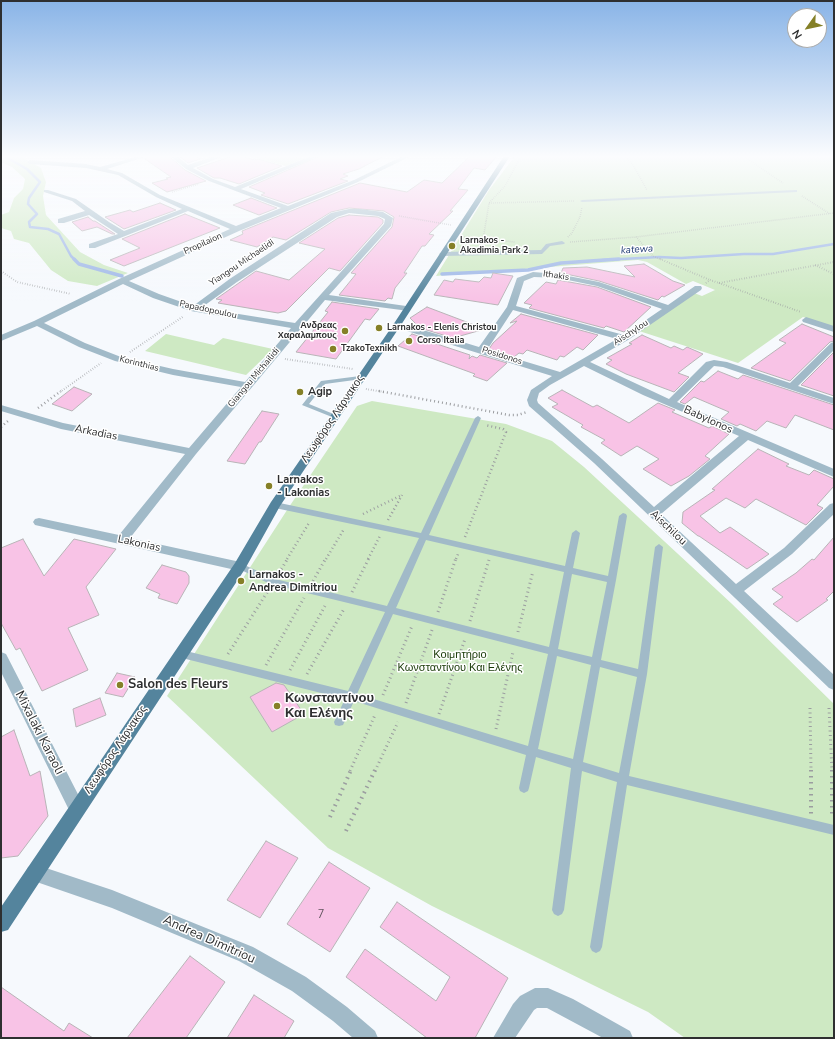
<!DOCTYPE html>
<html>
<head>
<meta charset="utf-8">
<style>
  body { margin:0 }
  #map { position:relative; width:835px; height:1039px; overflow:hidden; background:#f6f9fd; font-family:"Nunito Sans",sans-serif }
  canvas { display:block }
  .frame { position:absolute; inset:0; border:2px solid #2e2f30; pointer-events:none }
  .north { position:absolute; left:787px; top:8px; width:40px; height:40px; box-sizing:border-box; background:#fff; border:1px solid #abacac; border-radius:50%; rotate:237deg; font-size:11px; font-weight:700; line-height:16px; text-align:center; color:#2e2f30 }
  .north::after { content:''; display:block; margin:auto; width:14px; height:18px; background:#858027; clip-path:polygon(50% 0,100% 100%,50% 72%,0 100%) }
</style>
</head>
<body>
<div id="map">
<canvas width="835" height="1039"></canvas>
<div class="frame"></div>
<div class="north">N</div>
</div>
<script>
const context = document.querySelector('canvas').getContext('2d');
context.lineJoin = 'round';
function fill(path, color) { context.fillStyle = color; context.fill(path, 'evenodd'); }
const toPath = rows => new Path2D(rows.map(r => 'M' + r).join(''));
function stroke(path, color, width, dash) { context.strokeStyle = color; context.lineWidth = width; context.lineCap = dash ? 'butt' : 'round'; context.setLineDash(dash || []); context.stroke(path); }
function label(font, color, halo, rows, align = 'center') {
  context.font = font + ' "Nunito Sans",sans-serif'; context.lineWidth = 3; context.setLineDash([]); context.textBaseline = 'middle'; context.strokeStyle = halo; context.fillStyle = color; for (const [text, x, y, turn = 0] of rows) {
    context.save(); context.translate(x, y); context.rotate((+turn || 0) * Math.PI / 180); context.textAlign = isNaN(turn) ? turn : align; if (halo) context.strokeText(text, 0, 0); context.fillText(text, 0, 0); context.restore();
  }
}
fill(toPath([
  [1,156,20,156,41,168,46,182,43,196,46,215,80,252,104,265,128,273,97,286,68,281,51,270,29,243,14,239,11,231,1,228,1,215,9,212,14,198,23,189,25,179,12,167,1,162],
  [248,156,292,156,303,159,286,166],
  [515,156,834,156,834,327,803,317,738,363,636,330,694,293,702,296,715,290,693,281,686,284,647,262,638,260,436,276,489,190],
  [166,334,214,345,223,338,273,349,246,375,145,351],
  [372,401,506,424,552,441,584,467,731,603,834,704,834,1038,685,1038,648,1012,432,906,328,848,167,696,289,507,357,406]
]), '#cee9c3');
stroke(toPath([
  [4,156,27,169,40,182,29,198,28,204,37,214,29,222,30,227,48,229,59,234,71,256,75,260],
  [603,260,659,257,681,258,744,254,773,254,834,244]
]), '#9cb5e6', 2.5);
stroke(toPath([
  [74,259,79,264,122,276],
  [442,274,528,270,561,263,619,259]
]), '#9cb5e6', 3.5);
const building = toPath([
  [149,156,169,156,185,170,206,181,167,192,152,183,168,179,166,178,171,177,145,159,149,156],
  [179,156,196,156,200,159,188,163,179,156],
  [233,156,241,156,255,160,258,159,282,166,239,184,220,178,214,178,197,168,233,156],
  [320,156,384,156,359,169,343,174,348,176,340,179,348,181,288,204,261,195,265,193,249,187,320,156],
  [470,156,497,156,485,170,474,168,458,189,468,190,450,211,453,211,429,234,434,235,425,246,422,246,404,273,407,273,395,288,392,299,388,298,385,301,339,295,356,274,351,273,392,227,394,217,384,211,349,208,331,212,286,240,273,237,257,247,230,240,243,234,242,231,360,183,407,192,424,180,442,183,470,156],
  [251,198,277,208,259,215,233,205,251,198],
  [160,203,176,210,124,229,105,217,130,210,133,212,160,203],
  [185,214,220,228,124,266,110,260,140,248,122,239,185,214],
  [349,215,378,217,383,220,383,223,340,271,329,268,286,311,278,313,218,303,222,300,216,299,256,271,289,280,325,249,299,243,338,218,349,215],
  [88,217,93,221,95,221,115,234,112,234,97,227,82,231,72,222,88,217],
  [644,264,673,281,685,285,664,297,662,296,658,300,599,281,561,273,563,268,587,267,635,277,624,266,644,264],
  [493,273,513,276,498,305,434,295,444,280,453,282,455,279,479,282,484,277,491,278,493,273],
  [558,280,597,287,651,307,624,332,606,326,604,328,529,308,532,305,524,303,546,282,556,284,558,280],
  [332,302,379,309,370,320,365,319,336,359,296,352,328,312,325,311,332,302],
  [427,307,485,329,453,338,420,328,410,318,427,307],
  [521,314,598,335,583,350,577,347,564,357,560,356,557,360,527,350,523,354,519,353,514,357,489,349,493,343,517,321,510,323,521,314],
  [802,324,834,337,834,341,830,342,790,381,751,368,786,343,779,340,802,324],
  [412,334,437,342,434,343,470,355,469,359,472,356,477,358,480,355,507,363,487,381,473,376,475,374,398,346,412,334],
  [642,335,671,348,674,346,683,350,687,347,703,354,678,373,689,377,674,392,626,374,606,364,612,360,607,358,632,344,629,343,642,335],
  [834,352,834,396,801,385,834,352],
  [718,371,738,379,743,375,834,405,834,430,795,415,786,428,767,421,756,431,740,424,737,426,721,419,729,412,694,397,685,404,680,402,701,381,704,382,718,371],
  [74,387,92,394,72,411,52,404,74,387],
  [562,390,593,407,597,405,629,423,658,403,675,410,672,412,709,428,712,426,729,434,705,456,710,459,689,476,671,486,643,469,659,459,637,446,621,456,601,443,605,440,581,427,583,425,552,407,558,404,548,398,562,390],
  [262,411,279,414,261,442,259,442,245,464,227,461,262,411],
  [758,449,789,464,786,466,809,475,814,470,834,479,834,486,817,505,823,508,806,525,756,499,745,508,726,498,700,516,720,533,730,527,769,554,747,569,699,536,698,536,682,523,683,512,715,490,712,489,758,449],
  [834,537,834,591,826,599,828,600,797,622,773,604,783,597,772,589,796,573,812,559,814,560,834,537],
  [23,539,44,576,74,539,116,549,86,587,99,615,68,628,88,670,42,691,20,648,16,650,1,623,1,548,23,539],
  [162,565,186,572,189,576,189,583,177,604,158,598,160,594,146,588,162,565],
  [117,673,135,677,123,697,105,693,117,673],
  [276,683,284,685,304,714,272,732,250,697,276,683],
  [100,698,106,715,76,727,73,709,100,698],
  [14,730,30,776,40,771,48,816,18,856,1,858,1,737,14,730],
  [266,841,298,858,260,918,227,900,266,841],
  [329,862,370,888,330,952,287,924,329,862],
  [397,902,508,978,475,1038,427,1038,346,977,365,949,436,1001,450,977,380,927,397,902],
  [190,956,225,982,186,1038,127,1038,190,956],
  [1,987,64,1031,69,1023,93,1038,1,1038,1,987],
  [254,995,294,1021,284,1038,227,1038,254,995]
]);
fill(building, '#f8c3e6');
stroke(building, '#b8b4b7', 1);
stroke(toPath([
  [257,156,279,161],
  [743,156,783,183],
  [826,156,834,162],
  [626,157,633,165,647,190],
  [520,159,661,156],
  [172,192,199,184],
  [802,196,830,214],
  [489,203,574,201],
  [399,216,451,225],
  [464,237,515,242],
  [568,237,572,233,580,217,582,207],
  [636,237,653,256,662,260],
  [483,240,489,203,505,186,521,156],
  [570,242,636,237,834,213]
]), '#9b9da0', 1.5, [0.5, 1.5]);
stroke(toPath([
  [660,259,710,280],
  [815,265,834,274],
  [1,271,17,282,71,294],
  [706,283,710,280,719,283,834,262],
  [719,283,801,312],
  [130,352,184,316],
  [285,359,353,369],
  [366,389,384,392],
  [60,392,101,363]
]), '#9b9da0', 2, [0.5, 2]);
stroke(toPath([
  [379,391,509,415,518,415,527,412],
  [38,408,61,391],
  [1,427,8,421],
  [363,514,402,495],
  [388,520,402,495],
  [465,537,506,432,503,429,485,425],
  [287,559,309,523],
  [326,559,344,529],
  [368,559,380,536],
  [456,559,458,554]
]), '#9b9da0', 2.5, [1, 3]);
stroke(toPath([
  [279,573,288,558],
  [313,581,326,558],
  [352,592,369,558],
  [438,612,456,558],
  [470,621,489,560],
  [518,632,533,571],
  [228,654,268,591],
  [266,665,304,598],
  [290,670,326,604],
  [307,674,344,609],
  [383,695,412,626],
  [406,703,432,630],
  [810,708,811,771],
  [829,708,832,771],
  [439,714,465,639],
  [496,729,513,652],
  [350,771,375,715],
  [375,771,398,722]
]), '#9b9da0', 3, [1, 3.5]);
stroke(toPath([
  [811,770,811,814],
  [832,770,832,818],
  [330,817,351,770],
  [346,831,375,770]
]), '#9b9da0', 4, [1.5, 4.5]);
fill(toPath([
  [795,190,797,190,797,192,582,202,580,201,582,200,795,190],
  [562,241,565,243,564,244,550,246,542,254,442,256,439,254,442,252,541,250,546,244,562,241],
  [360,376,362,377,362,379,325,384,309,404,336,415,337,416,336,417,332,417,302,405,321,381,360,376],
  [478,416,481,418,429,535,565,566,572,533,576,530,580,533,573,568,608,576,619,516,623,513,626,514,627,516,616,580,601,660,638,669,655,547,659,544,663,547,647,674,629,776,834,825,834,835,627,785,602,947,600,951,596,953,592,951,590,947,617,782,582,771,564,910,562,914,558,916,554,914,552,910,571,768,536,757,529,788,528,791,524,793,520,791,519,788,526,755,354,701,343,725,339,726,335,725,334,722,345,699,182,658,179,657,177,654,179,651,182,650,348,691,385,612,270,584,237,568,236,566,237,564,240,563,275,579,387,606,419,538,275,508,271,505,275,502,421,533,475,418,478,416],
  [426,540,564,572,549,647,396,608,426,540],
  [572,574,607,582,592,657,558,649,572,574],
  [393,614,548,654,528,746,357,694,393,614],
  [557,656,591,665,573,759,538,749,557,656],
  [600,667,637,677,619,773,583,762,600,667]
]), '#a1bac8');
fill(toPath([
  [139,156,148,156,107,169,122,173,160,195,236,226,281,208,209,181,186,169,170,156,177,156,188,165,215,156,224,156,193,168,213,179,235,187,311,156,319,156,241,189,288,206,354,180,403,156,411,156,358,182,239,231,129,281,159,294,193,306,231,278,331,213,349,209,360,209,383,212,393,218,391,226,329,295,406,306,410,309,409,311,325,300,196,454,130,538,245,563,246,566,245,569,240,571,35,525,33,522,35,519,39,518,119,535,185,454,61,429,1,411,1,405,63,423,189,448,241,387,173,375,115,361,79,347,37,326,1,341,1,335,34,321,119,279,230,229,188,211,95,248,89,248,89,244,118,234,89,215,64,223,58,223,58,219,85,211,72,201,44,192,44,190,48,190,76,199,109,222,124,231,182,209,156,197,118,175,86,168,30,164,27,162,30,160,86,164,100,167,139,156],
  [349,213,378,216,385,219,384,224,295,323,201,308,237,282,337,217,349,213],
  [123,284,153,298,191,311,291,328,245,382,173,369,121,357,85,343,44,323,123,284],
  [533,272,558,274,599,282,668,305,695,286,701,286,702,288,701,290,628,340,590,362,669,399,706,362,714,360,727,362,790,383,831,343,834,342,834,350,798,386,834,398,834,404,723,367,714,366,677,402,834,469,834,477,748,440,661,514,736,584,784,548,830,504,834,503,834,514,792,554,744,591,834,675,834,690,829,688,594,463,529,406,527,400,531,390,552,376,394,327,393,325,394,323,400,323,479,347,507,307,517,278,533,272],
  [534,277,558,278,597,286,662,309,624,335,516,306,524,281,534,277],
  [513,310,617,339,560,372,487,350,513,310],
  [584,366,643,395,739,436,654,507,602,459,538,403,537,400,539,393,550,385,584,366],
  [806,317,834,326,834,332,803,322,802,320,806,317],
  [1,652,6,654,83,804,85,809,83,814,77,817,71,814,1,672,1,652],
  [34,864,112,890,253,947,306,977,347,1007,375,1031,378,1038,353,1038,333,1021,292,991,239,961,112,908,28,879,25,873,28,867,34,864],
  [535,988,548,988,573,999,630,1031,633,1038,603,1038,547,1008,537,1008,534,1010,515,1038,493,1038,513,1004,520,996,535,988]
]), '#a1bac8');
fill(toPath([
  [504,156,510,156,401,325,280,506,245,569,8,930,1,932,1,907,235,563,271,502,393,325,504,156]
]), '#54849d');
const sky = context.createLinearGradient(0, 0, 0, 301);
sky.addColorStop(0, '#89b4e7');
sky.addColorStop(0.52, '#fbfcfe');
sky.addColorStop(1, '#fbfcfe00');
context.fillStyle = sky;
context.fillRect(0, 0, 835, 301);
for (const [x, y, r, color] of [
  [452,246,4,"#858027"],
  [379,328,4,"#858027"],
  [345,331,4,"#858027"],
  [409,341,4,"#858027"],
  [333,349,4,"#858027"],
  [300,392,4,"#858027"],
  [269,486,4,"#858027"],
  [241,581,4,"#858027"],
  [120,685,4,"#858027"],
  [277,706,4,"#858027"]
]) { const dot = new Path2D(); dot.arc(x, y, r, 0, 2 * Math.PI); context.fillStyle = color; context.fill(dot); stroke(dot, '#fff', 1.5); }
label('bold 9px', '#2e2f30', '#fff', [
  ["Larnakos -",460,241],
  ["Akadimia Park 2",460,251],
  ["Ανδρεας",337,326,"right"],
  ["Χαραλαμπους",337,336,"right"],
  ["Larnakos - Elenis Christou",387,328],
  ["Corso Italia",417,341],
  ["TzakoTexnikh",341,349]
], 'left');
label('9px', '#2e2f30', '#fff', [
  ["Propilaion",203,244,-24],
  ["Yiangou Michaelidi",242,263,-34],
  ["Ithakis",556,276,8],
  ["Papadopoulou",208,310,12],
  ["Aischylou",631,333,-33],
  ["Posidonos",502,356,17],
  ["Korinthias",139,364,14],
  ["Giangou Michailidi",254,378,-50]
]);
label('italic 10px', '#203b75', '#fff', [
  ["katewa",637,250,-4]
]);
label('bold 11px', '#2e2f30', '#fff', [
  ["Agip",308,392],
  ["Larnakos",277,480],
  ["- Lakonias",277,493],
  ["Larnakos -",249,575],
  ["Andrea Dimitriou",249,588]
], 'left');
label('11px', '#2e2f30', '#fff', [
  ["Λεωφόρος Λάρνακος",333,419,-56],
  ["Babylonos",708,420,24],
  ["Arkadias",96,433,11],
  ["Aischilou",668,528,43],
  ["Lakonias",139,544,12],
  ["Λεωφόρος Λάρνακος",116,750,-56]
]);
label('11px', '#183906', '#fff', [
  ["Κοιμητήριο",460,655],
  ["Κωνσταντίνου Και Ελένης",460,668]
]);
label('11px', '#60545e', null, [
  ["7",321,915]
]);
label('bold 13px', '#2e2f30', '#fff', [
  ["Salon des Fleurs",128,685],
  ["Κωνσταντίνου",285,699],
  ["Και Ελένης",285,714]
], 'left');
label('13px', '#2e2f30', '#fff', [
  ["Mixalaki Karaoli",39,733,63],
  ["Andrea Dimitriou",209,940,24]
]);
</script>
</body>
</html>
